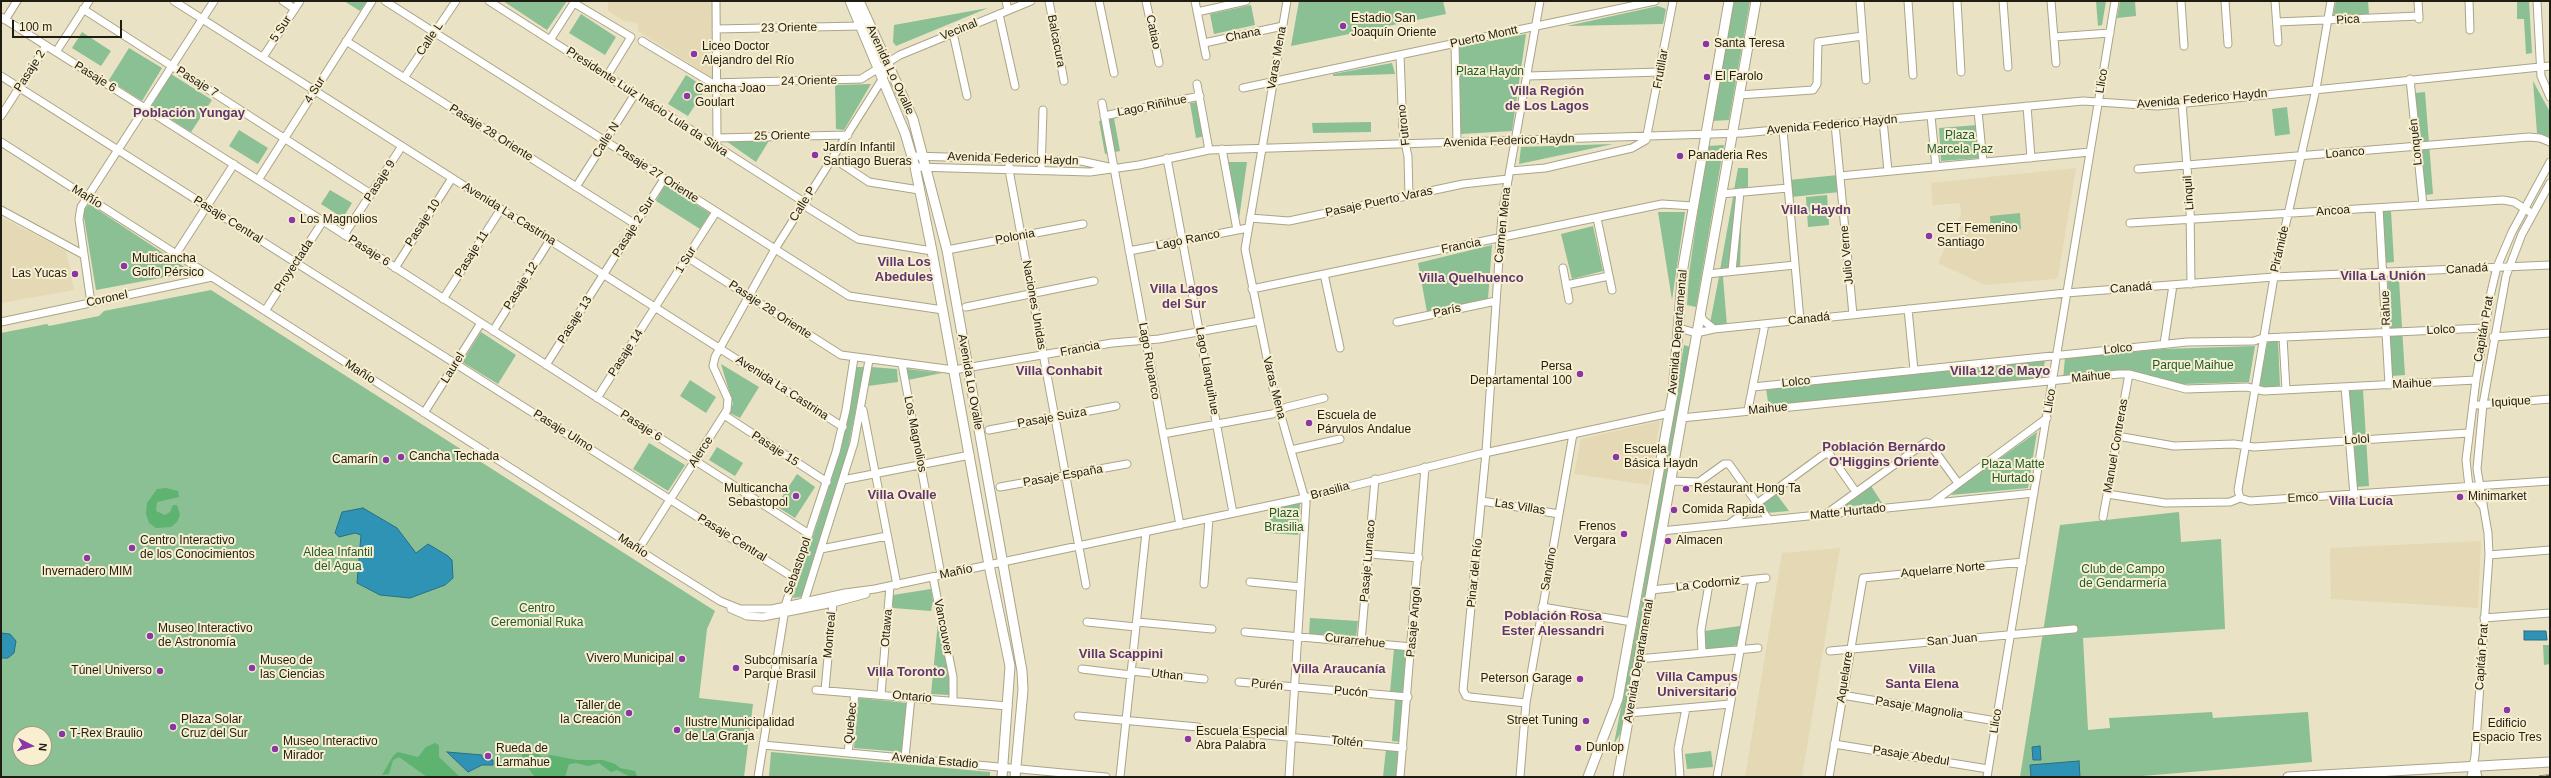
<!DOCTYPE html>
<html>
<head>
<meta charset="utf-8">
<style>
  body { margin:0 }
  #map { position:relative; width:2551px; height:778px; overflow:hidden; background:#eae2c4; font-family:Helvetica,sans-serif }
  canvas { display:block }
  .frame { position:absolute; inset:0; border:2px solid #1f1c11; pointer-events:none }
  .north { position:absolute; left:12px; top:726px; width:40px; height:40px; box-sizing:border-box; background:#f8efd1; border:1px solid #a19b84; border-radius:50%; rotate:96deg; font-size:11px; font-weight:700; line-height:16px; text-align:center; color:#1f1c11 }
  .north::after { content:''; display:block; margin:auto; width:14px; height:18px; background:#8a37a6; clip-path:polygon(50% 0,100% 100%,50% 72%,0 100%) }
  .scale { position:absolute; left:12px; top:20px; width:110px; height:18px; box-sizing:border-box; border:2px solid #1f1c11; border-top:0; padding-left:5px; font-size:12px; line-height:14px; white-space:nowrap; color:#1f1c11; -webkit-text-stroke:3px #f8efd1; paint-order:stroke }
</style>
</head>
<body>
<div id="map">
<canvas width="2551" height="778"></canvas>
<div class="frame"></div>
<div class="north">N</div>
<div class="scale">100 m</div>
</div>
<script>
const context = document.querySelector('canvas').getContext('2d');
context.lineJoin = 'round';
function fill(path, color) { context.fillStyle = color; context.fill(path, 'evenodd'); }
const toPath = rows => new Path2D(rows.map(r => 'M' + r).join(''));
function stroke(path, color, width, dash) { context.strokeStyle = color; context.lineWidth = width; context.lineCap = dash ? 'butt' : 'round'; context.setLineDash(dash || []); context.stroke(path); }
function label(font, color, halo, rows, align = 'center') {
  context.font = font + ' Helvetica,sans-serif'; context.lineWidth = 4; context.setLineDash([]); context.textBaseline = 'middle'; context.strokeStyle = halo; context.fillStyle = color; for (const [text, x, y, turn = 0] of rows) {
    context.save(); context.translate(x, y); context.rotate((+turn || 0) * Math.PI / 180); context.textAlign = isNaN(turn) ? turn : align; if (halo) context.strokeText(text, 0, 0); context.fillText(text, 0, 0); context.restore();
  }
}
fill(toPath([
  [608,1,714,1,714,79,638,31,638,23,624,21,608,11],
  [2076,168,2058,277,2055,279,1985,285,1938,263,1961,214,1960,203,1933,205,1931,183],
  [1,217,66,251,74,290,1,303],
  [1660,421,1649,485,1574,474,1581,439],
  [2481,541,2478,608,2331,599,2330,548],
  [1840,548,1802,777,1745,777,1782,553]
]), '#e4d9b4');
fill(toPath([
  [344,1,367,1,360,11],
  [503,1,567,1,547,30],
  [1299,1,1443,1,1446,14,1291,46],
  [1733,1,1750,1,1729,120,1712,121],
  [2096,1,2106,1,2102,25,2098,26],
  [2120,1,2135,1,2136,16,2117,18],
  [2336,1,2368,1,2369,14,2333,16],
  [2517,1,2529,1,2532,53,2526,54,2524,19,2517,19],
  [1251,5,1255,25,1214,34,1210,14],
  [1658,6,1666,9,1663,24,1567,26],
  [988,8,896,46,893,42,894,25],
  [581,14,616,37,605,55,569,33],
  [82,32,111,51,101,66,72,48],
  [1526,34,1512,131,1461,134,1459,47],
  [129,48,162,68,142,101,109,80],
  [1392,63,1395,74,1333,76,1333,74],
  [171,74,212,100,191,132,151,107],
  [686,75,706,88,688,116,668,104],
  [2533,81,2550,112,2550,137,2537,133],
  [871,84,844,130,836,129,835,85],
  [2425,92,2433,194,2425,195,2414,93],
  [1198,102,1205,136,1196,138,1190,103],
  [2287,107,2290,134,2275,136,2272,109],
  [1114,118,1120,151,1105,154,1099,121],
  [1371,122,1371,132,1313,133,1312,123],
  [1978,125,1980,158,1941,161,1939,128],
  [239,130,268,148,258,164,229,146],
  [770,139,756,162,726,141],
  [1613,144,1519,164,1521,147],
  [1724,145,1696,307,1687,305,1689,274,1707,146],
  [1225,162,1247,162,1238,226],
  [1738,168,1748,168,1748,188,1734,190],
  [1838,175,1840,192,1791,197,1789,180],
  [665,185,710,213,700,229,656,201],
  [330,190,352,203,343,218,321,204],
  [1827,195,1829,225,1808,227,1806,197],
  [1742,196,1740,269,1720,270,1733,197],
  [89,204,192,272,96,290,83,211],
  [2382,211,2391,211,2394,262,2385,263],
  [1658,212,1685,212,1672,300],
  [2020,213,2021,229,1991,232,1990,216],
  [1593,226,1603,271,1572,279,1561,234],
  [1492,245,1488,299,1427,312,1418,263],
  [1719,277,1723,277,1727,326,1715,327,1710,323],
  [2399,280,2405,375,2391,376,2388,281],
  [211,290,715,611,707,629,699,698,753,704,744,777,1,777,1,333,47,324,49,326,99,316,104,311],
  [20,734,44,734,44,758,20,758],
  [481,332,516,355,498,384,462,362],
  [2268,340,2278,340,2280,387,2259,387],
  [1684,345,1690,347,1628,697,1620,734,1614,744,1639,614],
  [2255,346,2249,382,2182,384,2129,371,2063,379,2065,358,2163,349],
  [2045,360,2042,380,1769,408,1766,389],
  [721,364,759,387,740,418,728,412,733,404],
  [856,367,864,367,846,459,802,597,793,598,841,450],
  [871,367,897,369,898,382,868,386],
  [907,369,942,373,908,380],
  [690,380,716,397,706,413,680,396],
  [2363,390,2369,486,2355,487,2349,391],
  [2037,432,2028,488,1951,495,1958,488],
  [649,443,685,465,668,491,633,469],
  [717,447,743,463,735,476,709,460],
  [797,474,815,487,795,518,776,506],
  [1871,486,1882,503,1841,507],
  [1775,492,1789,511,1766,513,1759,503],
  [1300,503,1298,535,1269,533,1271,509],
  [2179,512,2181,542,2221,539,2225,629,2083,638,2088,730,2110,728,2109,718,2212,712,2213,718,2308,712,2312,762,2130,777,2020,777,2060,525],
  [931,589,933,601,931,611,893,608,893,595],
  [1310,618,1358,621,1356,638,1309,635],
  [938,622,950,677,949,695,931,694],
  [1740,626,1739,645,1704,650,1704,631],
  [2543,645,2550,645,2550,664,2544,665],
  [1394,649,1409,651,1405,693,1390,692],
  [859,698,907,703,902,752,854,748],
  [1395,699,1405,700,1402,742,1392,741],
  [1386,749,1401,751,1399,777,1383,777],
  [1711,751,1713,767,1687,769,1685,754],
  [771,752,990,772,990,777,769,777]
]), '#8bbf94');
fill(toPath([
  [166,488,178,491,179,497,157,502,156,511,165,515,170,512,173,505,177,505,180,515,177,522,171,527,156,528,149,523,146,514,147,503,157,489],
  [435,743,439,745,439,757,460,777,427,777,399,757,393,760,389,774,382,775,393,756,398,752,418,757,426,747],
  [522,752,530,754,528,756,537,753,543,757,551,755,577,760,603,760,615,764,620,768,635,771,637,776,630,777,617,770,611,772,599,763,588,766,576,763,569,764,565,777,535,777,525,764,516,762,517,757,519,759,522,757]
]), '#5eb370');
const water = toPath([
  [363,508,397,528,416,553,428,544,448,556,452,560,453,578,445,585,410,598,380,595,357,583,361,535,355,533,339,537,335,533,342,512,363,508],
  [2524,631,2546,631,2547,640,2524,640,2524,631],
  [1,633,10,634,16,641,14,653,8,658,1,658,1,633],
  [2040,746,2041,760,2033,760,2032,747,2040,746],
  [447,752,482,755,482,758,493,760,493,765,482,765,468,772,447,752],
  [2079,761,2080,777,2031,777,2030,765,2079,761]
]);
fill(water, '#2f93b5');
stroke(water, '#2a6f84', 1);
const minor = toPath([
  [174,1,843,427],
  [283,1,295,9],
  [385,1,849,296,943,310],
  [489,1,804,202,808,208,858,239,932,251],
  [1006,1,1008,10],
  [1049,1,1064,81],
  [1099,1,1114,73],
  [1146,1,1159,63],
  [1195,1,1206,56],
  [1287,1,1245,249,1273,388,1306,503,1289,777],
  [1860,1,1866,80],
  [1908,1,1913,75],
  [1957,1,1961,72],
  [2003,1,2008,67],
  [2051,1,2056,63],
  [2181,1,2184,46],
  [2225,1,2228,44],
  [2275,1,2278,42],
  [2418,1,2419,19],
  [2469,1,2470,30],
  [2537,1,2541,76,2550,97],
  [574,3,631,37,607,76],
  [83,9,371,194],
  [1197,12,1246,1],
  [999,14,1015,86],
  [1,17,323,221,809,534],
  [5,20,17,1],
  [2277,22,2419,16],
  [716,29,861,26],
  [953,33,967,96],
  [2054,37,2110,33],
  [550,40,575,1],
  [346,41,635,224],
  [642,41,712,83,861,79,900,55,1031,1],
  [1204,43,1283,26],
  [1455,43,1457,143],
  [56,52,89,1],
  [1400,55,1403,131,1408,157,1409,196],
  [263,57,300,1],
  [1,76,794,578],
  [1528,76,1660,72],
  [404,78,456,1],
  [2410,79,2423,205],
  [1197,84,1209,150],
  [1243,88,1655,1],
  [1739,95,1813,90,1817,84,1818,42,1863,36],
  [1102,103,1180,525],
  [2182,103,2190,205,2191,284],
  [2027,106,2031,158],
  [1978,111,1983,162],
  [1,116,46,46],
  [1104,116,1200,96],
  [1931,116,1936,167],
  [1883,120,1888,171],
  [1835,124,1853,315],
  [1783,130,1800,320],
  [717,138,848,135],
  [1,142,664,566,720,601,740,609,772,609,845,593,875,589,1305,498,1480,454,1670,413],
  [714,144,717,138,716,1],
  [1222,149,1237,230],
  [912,156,1081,161,1113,168],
  [833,158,869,182,919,190],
  [1167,158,1233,513],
  [1009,159,1009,170,1086,585],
  [915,167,1090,172,1139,165,1209,150,1743,133,2083,101,2157,106,2550,66],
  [2138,169,2529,137,2540,138,2550,142],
  [1041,171,1043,110],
  [1510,171,1545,168,1632,148,1646,140,1673,1],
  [1840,176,2090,152],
  [258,180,372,1],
  [576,187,635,94],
  [1721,194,1788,188],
  [2379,208,2389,385],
  [1,210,84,255],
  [1250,218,1289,221,1463,184,1508,179],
  [1597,218,1612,290],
  [2130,223,2503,200,2514,202,2533,214],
  [344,235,402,146],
  [947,250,1083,224],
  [1129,251,1248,228],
  [176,254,234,164],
  [687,257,841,355,954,370,1112,343,1159,339,1259,321],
  [395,268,452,178],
  [1563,268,1569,300],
  [1732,271,1740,192],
  [1324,274,1340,348],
  [1707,274,1795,265],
  [1566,285,1609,276],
  [1252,289,1662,204,1693,206],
  [443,299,501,209],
  [91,303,79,219,81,207,214,1],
  [966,307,1094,281],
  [1908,309,1914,370],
  [265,311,323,221],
  [1700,313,1703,320,1714,329],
  [1,322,212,277],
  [1397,322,1496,301],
  [1679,328,1696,333,1714,329,2066,293,2274,277,2550,265],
  [493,331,550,240],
  [2283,337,2286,390],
  [2493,337,2550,333],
  [2164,344,2173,285],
  [902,364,941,575],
  [546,365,664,179],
  [1753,387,2187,342,2254,341,2263,338,2484,328],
  [2345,387,2354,495],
  [597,398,716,212],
  [2478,405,2550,399],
  [863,410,897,585],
  [1748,410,1765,324],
  [424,413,481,323],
  [724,415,827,482],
  [1681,418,2119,374,2129,374,2186,389,2247,387,2264,391,2476,380],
  [989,430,1116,406],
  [1163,434,1272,414,1287,407,1324,398],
  [2117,436,2174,446,2234,444,2254,447,2468,433],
  [1291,450,1340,439],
  [843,480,970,455],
  [1670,481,1699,482,1724,464,1729,464,1769,520],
  [1000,487,1127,464],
  [2107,494,2165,503,2230,502,2240,498],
  [2240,498,2238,490,2274,277,2316,89,2331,1],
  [2240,498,2250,501,2550,481],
  [1482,501,1559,514],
  [1932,503,2047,418],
  [2482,505,2469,487,2466,460,2476,380,2491,292,2497,267,2512,232,2550,162],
  [1826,514,1926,442,1929,443,1958,483],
  [2103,517,2129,374],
  [1729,524,1826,453,1830,455,1856,492],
  [1661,531,2034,493],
  [821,549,887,536],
  [638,550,727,410,728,399,713,366,715,357,775,249,883,78,887,61],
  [1369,554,1419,558],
  [2489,555,2550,550],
  [933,577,953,677,953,701],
  [1250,582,1301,587],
  [1204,584,1209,519],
  [1651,590,1766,578],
  [804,602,854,443,869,360],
  [1542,607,1632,622],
  [731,609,747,616,763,617,833,603,866,594],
  [2484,618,2550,613],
  [1087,622,1136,627],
  [1137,622,1212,629],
  [1245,632,1412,647],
  [1361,642,1375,479],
  [1830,651,2074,629],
  [1702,653,1701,630,1709,584],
  [1638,659,1758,648],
  [1082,669,1131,675],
  [1131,671,1204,679],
  [1239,682,1408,697],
  [816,690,1008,706],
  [825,690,833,603],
  [881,694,890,586],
  [1842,695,1996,721],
  [1526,703,1470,697,1466,696,1463,690,1486,452,1502,214,1540,1],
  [1629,713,1730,704],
  [1078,716,1198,727],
  [1234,732,1403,748],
  [1834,744,1988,769],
  [763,745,1106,777],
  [848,753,855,693],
  [905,758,911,697],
  [2474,762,2478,777],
  [758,777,786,603,836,452,846,410,854,358],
  [1120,777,1146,532],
  [1400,777,1425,467],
  [1520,777,1526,703,1573,434],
  [1680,777,1678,749,1686,708],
  [1717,777,1753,580],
  [1829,777,1863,578,2023,562],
  [1987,777,2115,1],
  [2471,777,2475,756,2489,555,2488,533,2477,469,2483,404,2506,276,2522,234,2550,183]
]);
const major = toPath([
  [850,1,905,133,915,167,932,251,989,565,1010,666,1002,777],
  [859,1,913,119,947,250,1022,671,1023,690,1015,777],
  [1588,777,1618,699,1673,393,1683,267,1729,1],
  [1618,777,1756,1],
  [2288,777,2550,762]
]);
stroke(minor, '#aba487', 9);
stroke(major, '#aba487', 11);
stroke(minor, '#fff', 7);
stroke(major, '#fff', 9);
const rail = toPath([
  [2540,777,2550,776]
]);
stroke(rail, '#7b7662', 3.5);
stroke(rail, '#f8efd1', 2, [6]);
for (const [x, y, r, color] of [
  [1343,26,4,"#8a37a6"],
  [1706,44,4,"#8a37a6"],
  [694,54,4,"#8a37a6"],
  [1707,77,4,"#8a37a6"],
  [687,96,4,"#8a37a6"],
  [815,155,4,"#8a37a6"],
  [1680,156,4,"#8a37a6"],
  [292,220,4,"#8a37a6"],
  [1929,236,4,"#8a37a6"],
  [124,266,4,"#8a37a6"],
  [75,274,4,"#8a37a6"],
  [1580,374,4,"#8a37a6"],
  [1309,423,4,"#8a37a6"],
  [401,457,4,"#8a37a6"],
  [1616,457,4,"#8a37a6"],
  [386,460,4,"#8a37a6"],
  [1686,489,4,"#8a37a6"],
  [796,496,4,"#8a37a6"],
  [2460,497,4,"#8a37a6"],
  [1674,510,4,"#8a37a6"],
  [1624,534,4,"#8a37a6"],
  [1668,541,4,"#8a37a6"],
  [132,548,4,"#8a37a6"],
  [87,558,4,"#8a37a6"],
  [150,636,4,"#8a37a6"],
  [682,659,4,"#8a37a6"],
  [252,668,4,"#8a37a6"],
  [736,668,4,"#8a37a6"],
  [160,671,4,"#8a37a6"],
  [1580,679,4,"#8a37a6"],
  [2507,710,4,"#8a37a6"],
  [629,713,4,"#8a37a6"],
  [1586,721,4,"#8a37a6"],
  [173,727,4,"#8a37a6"],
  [677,730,4,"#8a37a6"],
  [62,734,4,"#8a37a6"],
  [1188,739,4,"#8a37a6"],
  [1578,748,4,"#8a37a6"],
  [275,749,4,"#8a37a6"],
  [488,756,4,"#8a37a6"]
]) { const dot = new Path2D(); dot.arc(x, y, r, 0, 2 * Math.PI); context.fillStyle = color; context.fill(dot); stroke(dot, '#f8efd1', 1.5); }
label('12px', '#1f1c11', '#f8efd1', [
  ["Estadio San",1351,19],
  ["Joaquín Oriente",1351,33],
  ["Santa Teresa",1714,44],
  ["Liceo Doctor",702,47],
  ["Alejandro del Río",702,61],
  ["El Farolo",1715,77],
  ["Cancha Joao",695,89],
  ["Goulart",695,103],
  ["Jardín Infantil",823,148],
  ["Santiago Bueras",823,162],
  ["Panaderia Res",1688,156],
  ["Los Magnolios",300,220],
  ["CET Femenino",1937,229],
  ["Santiago",1937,243],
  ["Multicancha",132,259],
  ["Golfo Pérsico",132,273],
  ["Las Yucas",67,274,"right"],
  ["Persa",1572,367,"right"],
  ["Departamental 100",1572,381,"right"],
  ["Escuela de",1317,416],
  ["Párvulos Andalue",1317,430],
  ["Escuela",1624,450],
  ["Básica Haydn",1624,464],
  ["Cancha Techada",409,457],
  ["Camarín",378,460,"right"],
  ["Multicancha",788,489,"right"],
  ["Sebastopol",788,503,"right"],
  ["Restaurant Hong Ta",1694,489],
  ["Minimarket",2468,497],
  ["Comida Rapida",1682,510],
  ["Frenos",1616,527,"right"],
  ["Vergara",1616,541,"right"],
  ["Centro Interactivo",140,541],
  ["de los Conocimientos",140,555],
  ["Almacen",1676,541],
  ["Invernadero MIM",87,572,"center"],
  ["Museo Interactivo",158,629],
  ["de Astronomía",158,643],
  ["Vivero Municipal",674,659,"right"],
  ["Museo de",260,661],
  ["las Ciencias",260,675],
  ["Subcomisaría",744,661],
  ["Parque Brasil",744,675],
  ["Túnel Universo",152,671,"right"],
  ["Peterson Garage",1572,679,"right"],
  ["Taller de",621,706,"right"],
  ["la Creación",621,720,"right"],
  ["Plaza Solar",181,720],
  ["Cruz del Sur",181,734],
  ["Street Tuning",1578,721,"right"],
  ["Ilustre Municipalidad",685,723],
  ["de La Granja",685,737],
  ["Edificio",2507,724,"center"],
  ["Espacio Tres",2507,738,"center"],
  ["Escuela Especial",1196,732],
  ["Abra Palabra",1196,746],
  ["T-Rex Braulio",70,734],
  ["Museo Interactivo",283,742],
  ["Mirador",283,756],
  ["Dunlop",1586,748],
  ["Rueda de",496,749],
  ["Larmahue",496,763]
], 'left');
label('12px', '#1f1c11', '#f8efd1', [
  ["Pica",2348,20,-4],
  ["23 Oriente",789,28,-1],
  ["5 Sur",281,29,-57],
  ["Vecinal",959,30,-22],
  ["Catiao",1153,32,78],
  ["Chana",1243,35,-12],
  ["Puerto Montt",1484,37,-12],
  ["Calle L",430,39,-56],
  ["Balcacura",1056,41,79],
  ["Varas Mena",1277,58,-80],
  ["Frutillar",1661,69,-80],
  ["Avenida Lo Ovalle",890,70,65],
  ["Pasaje 2",30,71,-57],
  ["Pasaje 6",95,77,32],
  ["24 Oriente",809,81,-1],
  ["Llico",2102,81,-81],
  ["Pasaje 7",197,82,32],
  ["4 Sur",315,90,-58],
  ["Avenida Federico Haydn",2202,99,-5],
  ["Presidente Luiz Inácio Lula da Silva",647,102,33],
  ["Lago Riñihue",1152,106,-11],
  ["Futrono",1404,125,-96],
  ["Avenida Federico Haydn",1832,125,-5],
  ["Pasaje 28 Oriente",491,133,32],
  ["25 Oriente",782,136,-1],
  ["Calle N",606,140,-58],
  ["Avenida Federico Haydn",1509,141,-2],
  ["Lonquén",2416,142,-96],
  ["Loanco",2345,153,-5],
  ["Avenida Federico Haydn",1013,159,2],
  ["Pasaje 27 Oriente",657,174,33],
  ["Pasaje 9",380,181,-57],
  ["Linquil",2189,193,-94],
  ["Mañío",87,197,32],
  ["Pasaje Puerto Varas",1379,202,-12],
  ["Calle P",803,204,-58],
  ["Ancoa",2333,211,-4],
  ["Avenida La Castrina",509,214,32],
  ["Pasaje Central",228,220,32],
  ["Pasaje 10",423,223,-57],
  ["Carmen Mena",1503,225,-84],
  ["Pasaje 2 Sur",634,227,-58],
  ["Polonia",1015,237,-11],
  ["Lago Ranco",1188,240,-11],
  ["Francia",1461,246,-11],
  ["Pirámide",2280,249,-77],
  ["Pasaje 6",369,251,33],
  ["Pasaje 11",472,254,-58],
  ["Julio Verne",1847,255,-95],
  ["1 Sur",686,260,-58],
  ["Proyectada",294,266,-57],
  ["Canadá",2467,269,-3],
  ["Pasaje 12",521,286,-58],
  ["Canadá",2131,288,-4],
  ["Coronel",107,299,-12],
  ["Naciones Unidas",1034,305,80],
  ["Rahue",2386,308,-92],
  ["Pasaje 28 Oriente",770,310,33],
  ["París",1447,311,-12],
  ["Canadá",1809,319,-6],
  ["Pasaje 13",575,320,-58],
  ["Capitán Prat",2484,329,-80],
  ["Lolco",2441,330,-3],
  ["Avenida Departamental",1678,332,-85],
  ["Francia",1080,349,-11],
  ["Lolco",2118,349,-6],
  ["Pasaje 14",626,353,-57],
  ["Lago Rupanco",1149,361,80],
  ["Laurel",453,368,-58],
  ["Lago Llanquihue",1207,371,80],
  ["Mañío",360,372,33],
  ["Maihue",2091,377,-6],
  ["Avenida Lo Ovalle",970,382,80],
  ["Lolco",1796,382,-6],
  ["Maihue",2412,384,-3],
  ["Avenida La Castrina",782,388,33],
  ["Varas Mena",1274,388,76],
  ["Llico",2050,401,-81],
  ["Iquique",2511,402,-4],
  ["Maihue",1768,409,-6],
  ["Pasaje Suiza",1052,418,-10],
  ["Pasaje 6",641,426,33],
  ["Pasaje Ulmo",563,431,32],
  ["Los Magnolios",915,434,79],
  ["Lolol",2357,440,-4],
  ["Manuel Contreras",2116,446,-80],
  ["Pasaje 15",775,449,33],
  ["Alerce",701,452,-57],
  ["Pasaje España",1063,476,-10],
  ["Brasilia",1330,491,-15],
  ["Emco",2303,498,-3],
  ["Las Villas",1520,507,9],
  ["Matte Hurtado",1848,512,-6],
  ["Pasaje Central",732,538,32],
  ["Mañío",633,546,33],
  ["Pasaje Lumaco",1368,561,-85],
  ["Sebastopol",798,566,-71],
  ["Sandino",1549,569,-80],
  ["Aquelarre Norte",1943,570,-5],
  ["Mañío",956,572,-12],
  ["Pinar del Río",1475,573,-84],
  ["La Codorniz",1708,584,-6],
  ["Pasaje Angol",1414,622,-85],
  ["Vancouver",943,627,79],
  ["Ottawa",887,628,-85],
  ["Montreal",830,635,-85],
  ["San Juan",1952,640,-5],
  ["Curarrehue",1355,641,6],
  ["Capitán Prat",2482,657,-86],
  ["Avenida Departamental",1639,661,-80],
  ["Uthan",1167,675,6],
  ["Aquelarre",1845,677,-81],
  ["Purén",1267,685,6],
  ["Pucón",1351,692,5],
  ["Ontario",912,697,5],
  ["Pasaje Magnolia",1919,708,9],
  ["Llico",1996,721,-81],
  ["Quebec",851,723,-84],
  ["Toltén",1347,742,6],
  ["Pasaje Abedul",1911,756,9],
  ["Avenida Estadio",935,761,5]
]);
label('12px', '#1e5a2e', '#f8efd1', [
  ["Plaza Haydn",1490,72],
  ["Plaza",1960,136],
  ["Marcela Paz",1960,150],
  ["Parque Maihue",2193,366],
  ["Plaza Matte",2013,465],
  ["Hurtado",2013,479],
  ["Plaza",1284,514],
  ["Brasilia",1284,528],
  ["Aldea Infantil",338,553],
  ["del Agua",338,567],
  ["Club de Campo",2123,570],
  ["de Gendarmería",2123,584],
  ["Centro",537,609],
  ["Ceremonial Ruka",537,623]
]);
label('bold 13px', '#5f366e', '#f8efd1', [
  ["Villa Región",1547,91],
  ["de Los Lagos",1547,106],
  ["Población Yungay",189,113],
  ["Villa Haydn",1816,210],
  ["Villa Los",904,262],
  ["Abedules",904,277],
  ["Villa La Unión",2383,276],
  ["Villa Quelhuenco",1471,278],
  ["Villa Lagos",1184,289],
  ["del Sur",1184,304],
  ["Villa Conhabit",1059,371],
  ["Villa 12 de Mayo",2000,371],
  ["Población Bernardo",1884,447],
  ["O'Higgins Oriente",1884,462],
  ["Villa Ovalle",902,495],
  ["Villa Lucía",2361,501],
  ["Población Rosa",1553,616],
  ["Ester Alessandri",1553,631],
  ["Villa Scappini",1121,654],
  ["Villa Araucanía",1339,669],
  ["Villa",1922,669],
  ["Santa Elena",1922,684],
  ["Villa Toronto",906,672],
  ["Villa Campus",1697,677],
  ["Universitario",1697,692]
]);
</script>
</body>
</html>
